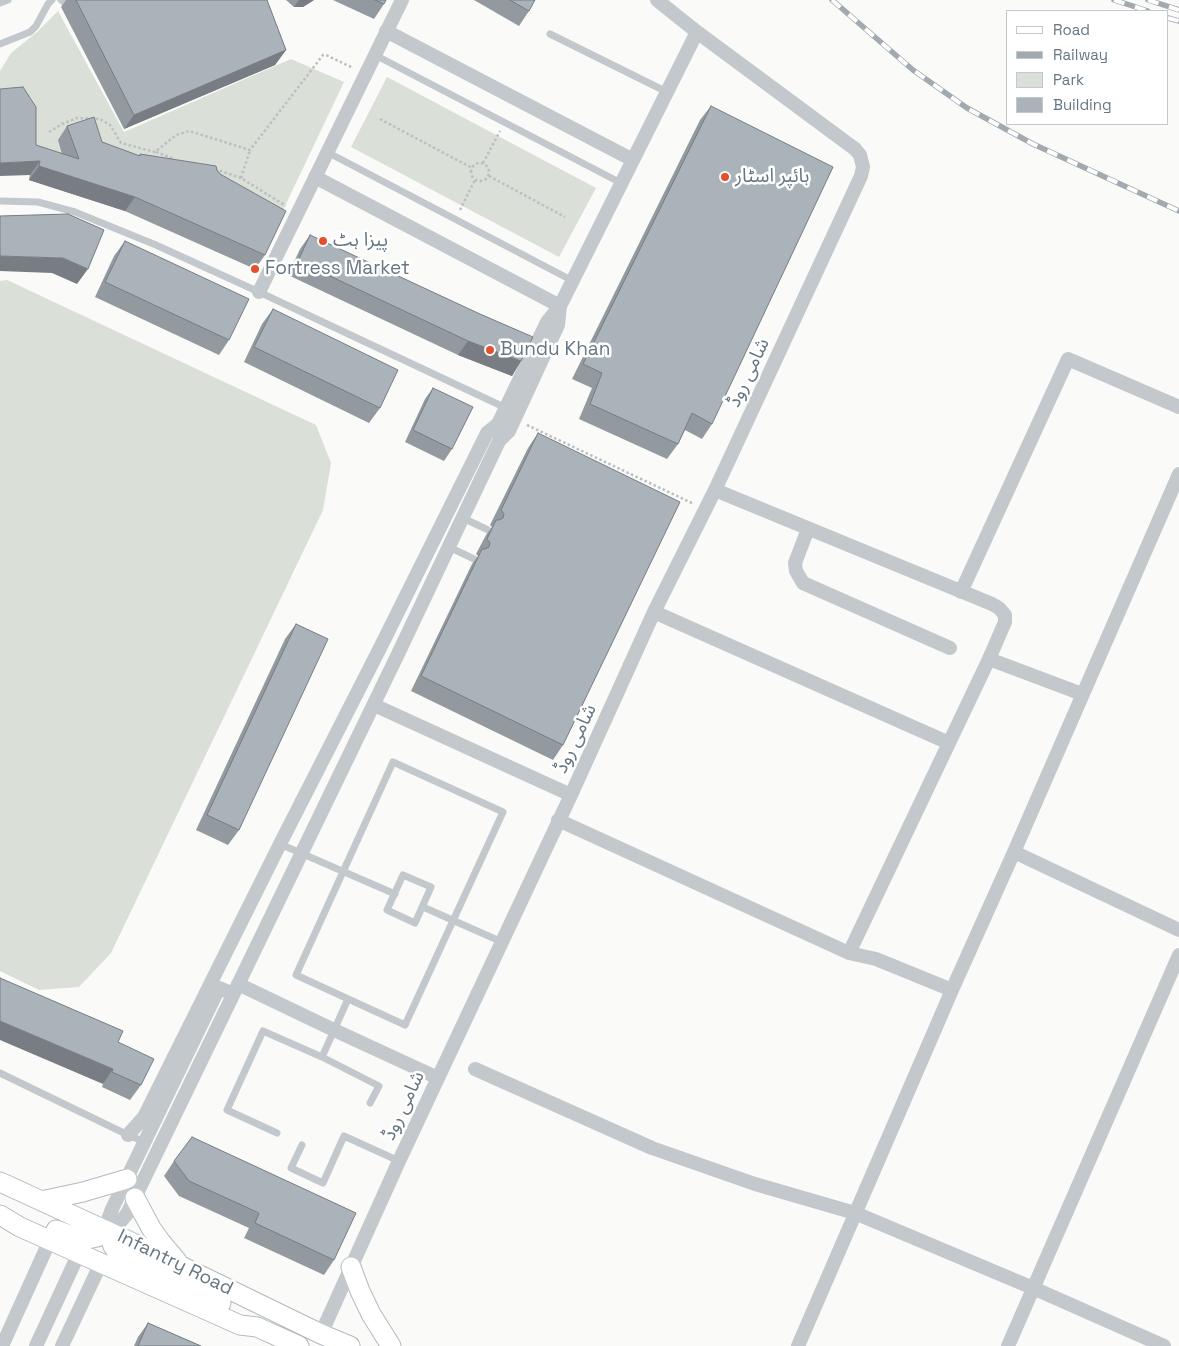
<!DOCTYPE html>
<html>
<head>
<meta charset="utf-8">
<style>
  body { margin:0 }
  #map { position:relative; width:1179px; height:1346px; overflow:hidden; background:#fafaf8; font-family:"Space Grotesk",sans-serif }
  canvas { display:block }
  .legend { position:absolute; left:1006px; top:10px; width:162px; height:115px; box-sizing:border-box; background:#fff; border:1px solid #c1c9cd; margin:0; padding:6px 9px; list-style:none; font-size:15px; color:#657783 }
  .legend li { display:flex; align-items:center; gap:10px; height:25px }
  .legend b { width:25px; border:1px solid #c1c9cd }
</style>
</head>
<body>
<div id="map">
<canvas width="1179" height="1346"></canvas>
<ul class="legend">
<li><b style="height:6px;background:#fff"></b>Road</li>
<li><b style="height:6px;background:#a2aab0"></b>Railway</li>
<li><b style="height:14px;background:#dadfd7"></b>Park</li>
<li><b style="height:14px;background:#aab3b9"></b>Building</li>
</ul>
</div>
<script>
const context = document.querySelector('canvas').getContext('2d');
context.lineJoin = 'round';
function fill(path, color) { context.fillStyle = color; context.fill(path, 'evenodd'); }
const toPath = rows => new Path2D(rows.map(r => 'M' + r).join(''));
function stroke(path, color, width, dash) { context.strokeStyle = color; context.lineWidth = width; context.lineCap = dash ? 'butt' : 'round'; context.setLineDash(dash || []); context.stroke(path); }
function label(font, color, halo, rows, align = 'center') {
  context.font = font + ' "Space Grotesk","Noto Sans Arabic",sans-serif'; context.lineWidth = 5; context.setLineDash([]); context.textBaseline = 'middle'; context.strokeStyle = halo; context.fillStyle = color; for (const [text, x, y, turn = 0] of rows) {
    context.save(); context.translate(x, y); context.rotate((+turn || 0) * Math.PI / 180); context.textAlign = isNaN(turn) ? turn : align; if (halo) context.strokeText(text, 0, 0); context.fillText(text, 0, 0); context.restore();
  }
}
fill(toPath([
  [58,11,124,132,291,59,344,82,255,269,125,211,29,180,35,118,14,94,0,88,0,71,11,53,37,32],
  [387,77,596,188,559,257,351,147],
  [7,280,316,425,331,463,323,510,111,953,79,987,39,990,0,971,0,281]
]), '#dadfd7');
const secondary = toPath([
  [0,1182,144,1248,321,1334,350,1346],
  [135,1198,151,1228,161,1242,177,1261],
  [41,1201,83,1192,127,1179],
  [0,1215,20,1227,240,1325,257,1327,299,1346],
  [56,1230,83,1240,97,1237,108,1231,113,1246,118,1254,125,1258,221,1303],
  [351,1267,360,1291,371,1314,391,1346]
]);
stroke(secondary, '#b3babf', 21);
stroke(toPath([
  [380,119,472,168],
  [49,132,62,124,77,118,100,119,110,125,121,143,155,152,176,135,189,131,250,150,323,55,326,55,353,68],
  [156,152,174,159],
  '471 172a9 9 0 1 1 18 0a9 9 0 1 1-18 0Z',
  [483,163,500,131],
  [215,169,241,178,286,206],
  [489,176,565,217],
  [241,178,250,150],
  [460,210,475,180],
  [527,425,694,504]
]), '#bbbfc2', 2.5, [2.5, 2.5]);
stroke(toPath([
  [61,0,65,3],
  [0,3,8,0],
  [550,34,667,92],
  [0,44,30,32,36,26,48,4,52,0],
  [375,55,621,183],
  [327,152,573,281],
  [0,201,38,202,75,212,156,245,259,292,506,408],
  [463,518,488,530],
  [449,547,474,559],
  [393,762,503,812,405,1025,296,975,393,762],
  [280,844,395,894],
  [403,875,431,887,415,923,387,910,403,875],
  [423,907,502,942],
  [322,1057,379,1086,370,1103],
  [0,1073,128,1135,145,1142],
  [277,1133,227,1110,263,1031,322,1057,348,999],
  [302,1145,291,1168,323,1183,344,1136,399,1161]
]), '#c3c8cc', 7);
stroke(toPath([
  [386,31,633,160],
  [315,177,560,306],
  [259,292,402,0],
  [715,490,992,604,999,608,1005,615,1005,622,989,659,1082,694],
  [808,529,795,563,796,571,803,583,950,648],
  [961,592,1068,359,1179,407],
  [654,612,949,743],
  [374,705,571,795],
  [558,820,849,953,989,659],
  [1014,852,1179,930],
  [849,953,876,959,952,990],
  [238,984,334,1030,438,1078],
  [475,1069,652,1148,755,1184,855,1213,1033,1288,1164,1346],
  [128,1135,144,1117,280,844,381,646,487,433,498,424,547,322,560,306,697,32],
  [108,1231,119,1223,127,1214,398,654,499,441,509,431,558,325,560,306],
  [108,1231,108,1220,112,1209,219,988,233,994],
  [321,1334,399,1161,571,795,654,612,715,490,861,176,863,167,860,155,855,149,697,32,657,0],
  [2,1346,50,1240],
  [36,1346,79,1253],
  [62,1346,101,1263],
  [798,1346,952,990,1014,852,1179,474],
  [1008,1346,1179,955]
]), '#c3c8cc', 14);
stroke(secondary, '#fff', 19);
const rail = toPath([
  [832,0,913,70,967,108,1033,144,1179,211],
  [1114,0,1148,11],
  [1148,0,1179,10],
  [1168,18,1179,21]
]);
stroke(rail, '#a2aab0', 5.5);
stroke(rail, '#fff', 4, [11]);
fill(toPath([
  [66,0,267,0,286,50,275,65,124,129,61,7],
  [286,0,314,0,303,7,294,7],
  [333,0,386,0,384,4,374,19],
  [474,0,535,0,529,11,519,26],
  [711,106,712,424,702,439,685,430,678,444,667,459,579,419,592,388,572,379,700,120],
  [67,126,102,142,139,156,140,154,217,170,265,255,255,269,125,211,29,180,36,145,62,154,58,140],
  [310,235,521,361,512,376,458,355,288,275,300,249],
  [125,241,229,340,219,355,95,297,114,256],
  [273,309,380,408,369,423,244,362,262,324],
  [433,388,452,449,444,461,405,442,425,399],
  [538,433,563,745,553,760,411,691,472,564,478,556,476,554,486,535,492,527,490,525,528,448],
  [296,624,239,830,228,845,196,830,285,639],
  [118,1042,141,1085,130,1100,102,1087],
  [174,1161,334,1260,324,1275,244,1238,249,1228,179,1196,164,1176],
  [148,1323,201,1346,134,1346,138,1337]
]), '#929a9f');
fill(toPath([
  [299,0,314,0,303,7,294,7],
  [286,50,275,65,124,129,134,115],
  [40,161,30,175,0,176,0,163],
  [39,166,135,197,125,211,29,180],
  [0,256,63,258,88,269,77,284,52,273,0,271],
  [468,341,521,361,512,376,458,355],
  [0,1021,113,1069,103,1084,0,1040]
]), '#777d82');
const building = toPath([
  [76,0,267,0,286,50,134,115,76,0],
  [375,0,386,0,384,4,375,0],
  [510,0,535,0,529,11,510,0],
  [23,87,36,107,36,145,79,159,67,126,94,117,102,142,140,156,140,154,216,166,217,170,220,174,286,211,265,255,135,197,39,166,40,161,0,163,0,89,23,87],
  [711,106,833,167,712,424,692,413,678,444,590,404,602,373,583,364,711,106],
  [68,214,104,230,88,269,63,258,0,256,0,216,68,214],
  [310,235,480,314,533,337,521,361,468,341,298,261,310,235],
  [125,241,249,299,229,340,105,282,125,241],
  [273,309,398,370,380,408,254,347,273,309],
  [433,388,473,407,452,449,413,430,433,388],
  [538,433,680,502,563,745,421,676,482,549,485,549,489,547,490,543,487,539,496,520,499,520,503,518,504,514,501,510,538,433],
  [296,624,328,639,239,830,207,815,296,624],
  [0,978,123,1031,118,1042,154,1059,141,1085,112,1072,113,1069,0,1021,0,978],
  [192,1137,356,1213,334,1260,255,1223,259,1213,189,1181,174,1161,192,1137],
  [148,1323,201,1346,138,1346,148,1323]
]);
fill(building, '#aab3b9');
stroke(building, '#777d82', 1);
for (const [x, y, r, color] of [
  [725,177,5,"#e4502e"],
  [323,241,5,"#e4502e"],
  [255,269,5,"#e4502e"],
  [490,350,5,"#e4502e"]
]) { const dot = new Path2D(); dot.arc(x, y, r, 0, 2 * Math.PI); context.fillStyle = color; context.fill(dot); stroke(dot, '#fff', 2); }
label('19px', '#657783', '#fff', [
  ["ہائپر اسٹار",735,177],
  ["پیزا ہٹ",333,241],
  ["Fortress Market",265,269],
  ["Bundu Khan",500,350]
], 'left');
label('19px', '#657783', '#fff', [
  ["شامی روڈ",749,373,-65],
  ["شامی روڈ",576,739,-65],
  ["شامی روڈ",404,1106,-65],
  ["Infantry Road",175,1263,26]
]);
</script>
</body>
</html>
